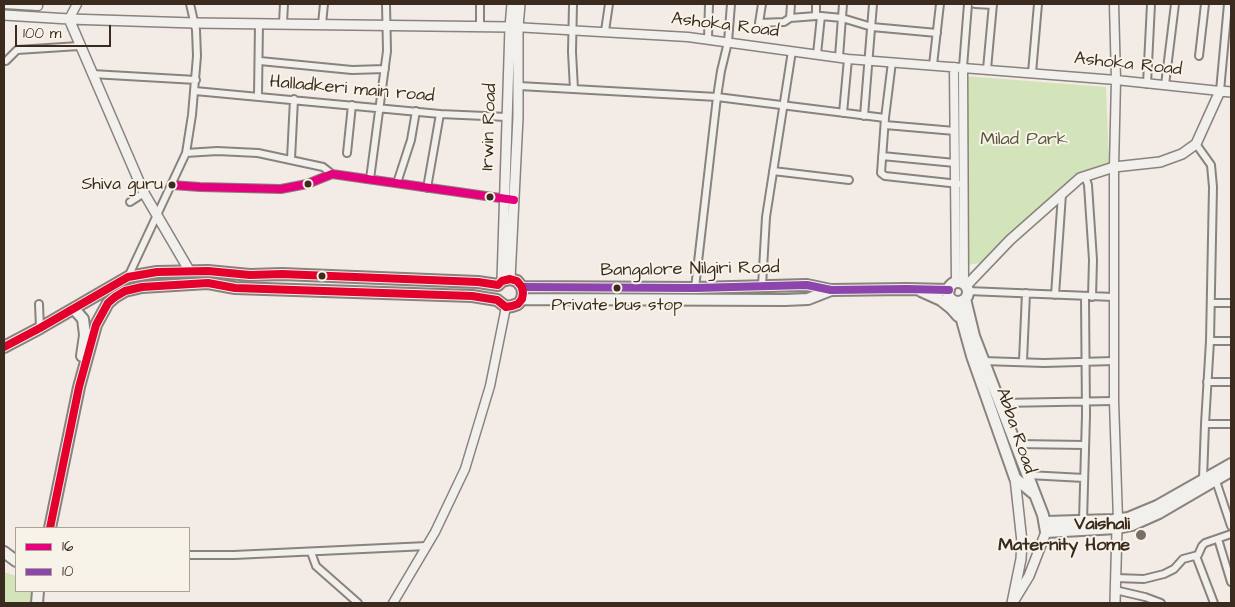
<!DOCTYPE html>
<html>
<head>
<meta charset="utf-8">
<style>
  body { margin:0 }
  #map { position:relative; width:1235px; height:607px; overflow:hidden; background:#f3ece6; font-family:"Architects Daughter",sans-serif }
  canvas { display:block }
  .frame { position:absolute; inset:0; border:5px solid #3b2a1e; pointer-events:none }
  .legend { position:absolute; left:15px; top:527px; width:175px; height:65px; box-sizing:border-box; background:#f7f3e8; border:1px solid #aca397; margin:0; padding:6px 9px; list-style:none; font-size:15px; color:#3b2a1e }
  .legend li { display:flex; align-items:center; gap:10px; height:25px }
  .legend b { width:25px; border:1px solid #aca397 }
  .scale { position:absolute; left:15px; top:25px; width:96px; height:22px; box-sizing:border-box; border:2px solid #3b2a1e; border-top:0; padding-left:6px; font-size:15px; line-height:18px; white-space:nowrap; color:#3b2a1e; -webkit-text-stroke:4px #f7f3e8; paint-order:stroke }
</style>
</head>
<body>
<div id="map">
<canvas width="1235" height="607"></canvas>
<div class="frame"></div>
<ul class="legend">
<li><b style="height:6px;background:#e5007d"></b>16</li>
<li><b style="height:6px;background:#8e44ad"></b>10</li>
</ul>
<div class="scale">100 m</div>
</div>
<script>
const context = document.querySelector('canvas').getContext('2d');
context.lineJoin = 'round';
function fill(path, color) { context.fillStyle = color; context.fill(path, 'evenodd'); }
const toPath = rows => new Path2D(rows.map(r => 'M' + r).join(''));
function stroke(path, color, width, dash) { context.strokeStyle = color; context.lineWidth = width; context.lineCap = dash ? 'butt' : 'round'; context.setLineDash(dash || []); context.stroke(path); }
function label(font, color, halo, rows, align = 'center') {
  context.font = font + ' "Architects Daughter",sans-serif'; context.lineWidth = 4; context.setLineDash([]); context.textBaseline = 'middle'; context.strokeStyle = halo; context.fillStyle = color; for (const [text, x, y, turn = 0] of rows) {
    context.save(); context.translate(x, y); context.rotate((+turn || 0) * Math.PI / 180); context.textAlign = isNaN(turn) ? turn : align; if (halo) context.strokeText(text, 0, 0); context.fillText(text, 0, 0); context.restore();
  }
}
fill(toPath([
  [965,76,1106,87,1109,164,1074,175,980,263,967,265],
  [4,572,16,576,16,591,32,591,30,603,4,603]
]), '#d3e4bb');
const minor = toPath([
  [573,4,572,52,574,89],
  [762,4,759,23,784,22,790,18,791,4],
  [816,4,816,16,821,16,817,54],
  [975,4,993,5],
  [821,16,842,18,872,27,937,33],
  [790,18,816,16],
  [283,23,284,4],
  [322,24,324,4],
  [480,26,480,4],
  [605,31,609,4],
  [708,39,709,4],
  [1199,56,1205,4],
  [839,57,843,4],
  [4,61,6,61,17,50,79,46],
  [260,61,352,70,385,69],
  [892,62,885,118,881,173,885,176,959,184],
  [933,65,940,4],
  [963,67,968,4],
  [987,69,993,4],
  [1032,73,1038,4],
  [92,74,196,80],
  [1147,84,1151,4],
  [1165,85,1175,4],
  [519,86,717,97,885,118],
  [195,91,440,114,507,117],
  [1220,91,1228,4],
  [258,96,259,23],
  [843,113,848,59],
  [864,116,873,4],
  [885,125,955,131],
  [1196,144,1211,165,1213,187,1210,341,1205,424,1203,479],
  [186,153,217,151,258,153,323,167,332,174],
  [347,153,352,105],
  [882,156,955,163],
  [291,159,294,99],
  [773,171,849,180],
  [1085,176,1088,185,1093,260,1092,297],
  [370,179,387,51,386,4],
  [397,183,411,140,416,111],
  [172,185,200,187,281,189,307,184,332,174,507,199],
  [427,188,440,114],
  [130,202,144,193],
  [128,277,186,153,192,115,197,56,196,30,190,4],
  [762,286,766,217,792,51],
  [695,288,717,97,721,71,728,42,731,4],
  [968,291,1114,297],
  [1055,295,1062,194],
  [1211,303,1231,303],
  [39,304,40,328],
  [1210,341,1231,341],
  [983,361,1044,363,1114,361],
  [1023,361,1026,293],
  [1207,382,1231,382],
  [1000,403,1114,401],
  [1205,424,1231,424],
  [1016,444,1085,445],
  [1028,475,1084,478],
  [1215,478,1231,526],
  [1083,521,1086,415,1085,297],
  [1218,539,1231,582],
  [311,552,316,566,358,603],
  [189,555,234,555,427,546],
  [1196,556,1214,603],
  [1116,578,1144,579,1164,574,1174,569,1183,559,1198,555,1202,546,1205,543,1231,534],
  [1115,590,1145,597,1161,603]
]);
const tertiary = toPath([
  [4,4,38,6,38,4],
  [1114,4,1116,80,1114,167,1114,401,1118,520],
  [69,19,77,4],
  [514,27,688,37,848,59,1116,80,1220,91],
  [954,67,956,282],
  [963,67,964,284],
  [393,603,435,532,465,469,490,386,506,307]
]);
const secondary = toPath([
  [4,15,69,19,194,23,510,27],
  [69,19,144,193,189,270],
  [510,279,518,117,518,27,520,4],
  [502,281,510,27,512,4],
  [966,286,1010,240,1080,178,1114,167,1160,162,1182,154,1196,144,1220,91,1231,92],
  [1015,599,1029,576,1046,532],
  [1012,603,1021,559,1022,542,1015,478],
  [1115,603,1117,528]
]);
const primary = toPath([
  '948 292a10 10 0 1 1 20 0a10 10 0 1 1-20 0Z',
  [522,287,695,288,807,285,831,290,907,289,949,290],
  [921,291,941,300,951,308,958,316],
  [522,299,785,300,808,299,831,290],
  [965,299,974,336,1043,515,1046,532,1117,528,1132,525,1159,513,1231,471],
  [957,302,972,356,1015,478,1033,493],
  [74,309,83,319,85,335,82,356],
  [4,347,40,328,128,277,157,272,208,271,250,275,282,274,478,282,498,285,502,281,510,279,517,281,522,287,523,293,522,299,518,304,512,306,506,307,497,300,472,296,235,288,208,283,142,287,125,291,115,297,108,303,96,325,79,387,50,528],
  [1045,522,1113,520,1128,518,1157,506,1231,464],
  [4,552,16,561],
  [37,603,38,591]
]);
stroke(minor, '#89827d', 10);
stroke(tertiary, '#89827d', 11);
stroke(secondary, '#89827d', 12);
stroke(primary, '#89827d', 14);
stroke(minor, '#f2f0ec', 6);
stroke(tertiary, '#f2f0ec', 8);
stroke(secondary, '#f2f0ec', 9);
stroke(primary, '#f2f0ec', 10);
stroke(toPath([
  [172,185,200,187,281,189,307,184,332,174,514,200]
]), '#e5007d', 8);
stroke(toPath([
  [522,287,695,288,807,285,831,290,907,289,949,290]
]), '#8e44ad', 8);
stroke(toPath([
  [4,347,40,328,128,277,157,272,208,271,250,275,282,274,478,282,498,285,502,281,510,279,517,281,522,287,523,293,522,299,518,304,512,306,506,307,497,300,472,296,235,288,208,283,142,287,125,291,115,297,108,303,96,325,79,387,50,528]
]), '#e4002b', 8);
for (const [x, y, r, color] of [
  [308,184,4.5,"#3b2a1e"],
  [172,185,4.5,"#3b2a1e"],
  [490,197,4.5,"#3b2a1e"],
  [322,276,4.5,"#3b2a1e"],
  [617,288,4.5,"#3b2a1e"],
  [1141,535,6,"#7b6e64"]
]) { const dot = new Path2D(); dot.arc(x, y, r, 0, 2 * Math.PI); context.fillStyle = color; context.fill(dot); stroke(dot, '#f7f3e8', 2); }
label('17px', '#3b2a1e', '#f7f3e8', [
  ["Shiva guru",163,185],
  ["Private bus stop",617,306,"center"]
], 'right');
label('18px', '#3b2a1e', '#f7f3e8', [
  ["Ashoka Road",725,26,7],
  ["Ashoka Road",1128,65,6],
  ["Halladkeri main road",352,90,5],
  ["Irwin Road",490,127,-88],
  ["Bangalore Nilgiri Road",690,270,-1],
  ["Abba Road",1015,431,71]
]);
label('18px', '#5a573c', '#f7f3e8', [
  ["Milad Park",1024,140]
]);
label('bold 18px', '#3b2a1e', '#f7f3e8', [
  ["Vaishali",1130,525],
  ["Maternity Home",1130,546]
], 'right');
</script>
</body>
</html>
